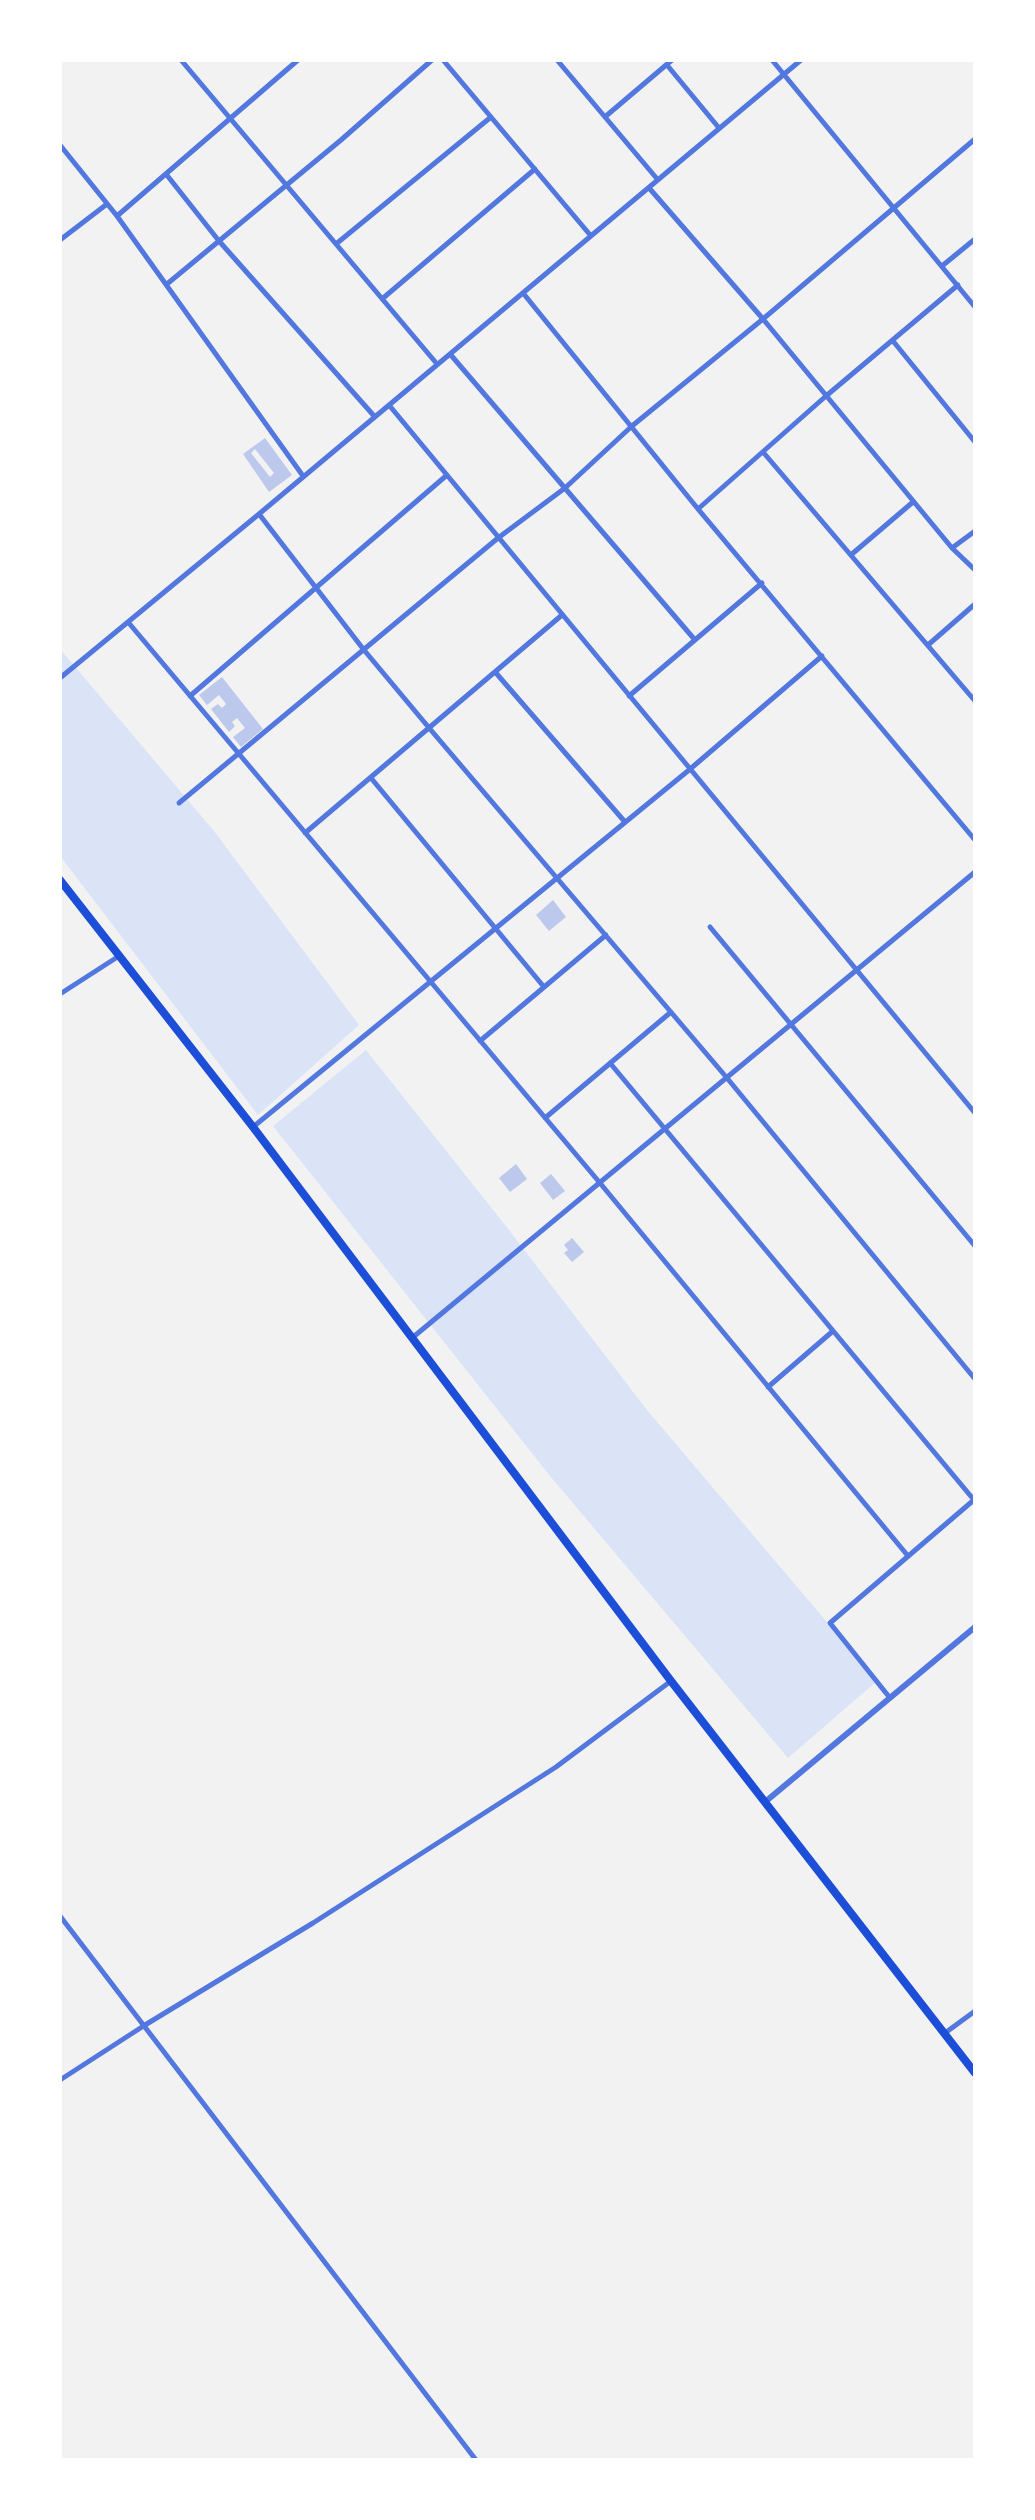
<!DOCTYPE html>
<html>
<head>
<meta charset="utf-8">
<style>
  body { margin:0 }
  #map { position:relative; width:1035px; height:2520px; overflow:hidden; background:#f2f2f2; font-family:Arial,sans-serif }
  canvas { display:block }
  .frame { position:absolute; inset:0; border:62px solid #fff; pointer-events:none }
</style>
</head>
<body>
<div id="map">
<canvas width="1035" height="2520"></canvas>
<div class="frame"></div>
</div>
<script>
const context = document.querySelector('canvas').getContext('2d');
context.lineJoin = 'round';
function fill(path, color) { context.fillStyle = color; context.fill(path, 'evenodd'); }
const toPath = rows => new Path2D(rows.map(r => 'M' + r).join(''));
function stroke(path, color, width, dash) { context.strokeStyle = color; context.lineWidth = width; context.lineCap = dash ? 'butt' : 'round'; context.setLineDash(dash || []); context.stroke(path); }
fill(toPath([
  [60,649,214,831,359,1025,258,1115,60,856],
  [366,1050,509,1230,647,1410,877,1681,788,1758,550,1476,273,1126]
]), '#dbe4f7');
fill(toPath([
  [265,438,292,475,269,492,243,454],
  [255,449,274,473,270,477,251,453],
  [222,677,263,729,241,747,233,737,245,728,237,718,232,722,235,726,229,732,211,709,218,704,222,708,226,704,219,695,207,705,199,695],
  [553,900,566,917,549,931,536,915],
  [516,1164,527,1179,510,1192,499,1178],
  [551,1174,565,1191,553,1200,540,1183],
  [572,1238,584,1252,572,1262,564,1253,568,1250,564,1245]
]), '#bdc9ec');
stroke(toPath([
  [181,60,437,364],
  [443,60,591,236],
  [557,60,658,180],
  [772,60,975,307],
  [667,65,719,128],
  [606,116,672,60],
  [60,145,117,216,303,476],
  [166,174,219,241,375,417],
  [650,189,763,319,952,548,975,570],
  [117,216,298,60],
  [60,240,107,204],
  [336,244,491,117],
  [942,266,975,239],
  [167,284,341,140,432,60],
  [523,293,698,509,975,840],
  [382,299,535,169],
  [893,341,975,442],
  [450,354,695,640],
  [389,405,975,1113],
  [763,452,975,701],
  [698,509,826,396,958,285],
  [259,514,364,650,430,729,727,1078,975,1379],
  [952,548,975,531],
  [852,554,913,502],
  [128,622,600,1183,908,1556],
  [928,645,975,604],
  [496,673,625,822],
  [60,678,259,514,801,60],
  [190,696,447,475],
  [629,696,762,583],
  [371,778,544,987],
  [179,803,498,538,565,488,632,426,763,319,975,139],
  [305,833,562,615],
  [710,927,975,1246],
  [60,994,119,956],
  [480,1041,606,935],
  [610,1063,974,1500],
  [545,1118,671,1012],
  [253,1127,689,770,822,656],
  [412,1338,975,872],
  [768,1387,833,1331],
  [890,1698,830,1623,975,1499],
  [60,1916,476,2460],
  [945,2033,975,2011],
  [60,2080,145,2025,313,1923,556,1767,671,1681]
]), '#5277de', 5);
stroke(toPath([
  [765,1802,975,1627]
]), '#5277de', 6);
stroke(toPath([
  [60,880,253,1127,671,1681,975,2073]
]), '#1d4ed8', 8);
</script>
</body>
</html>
